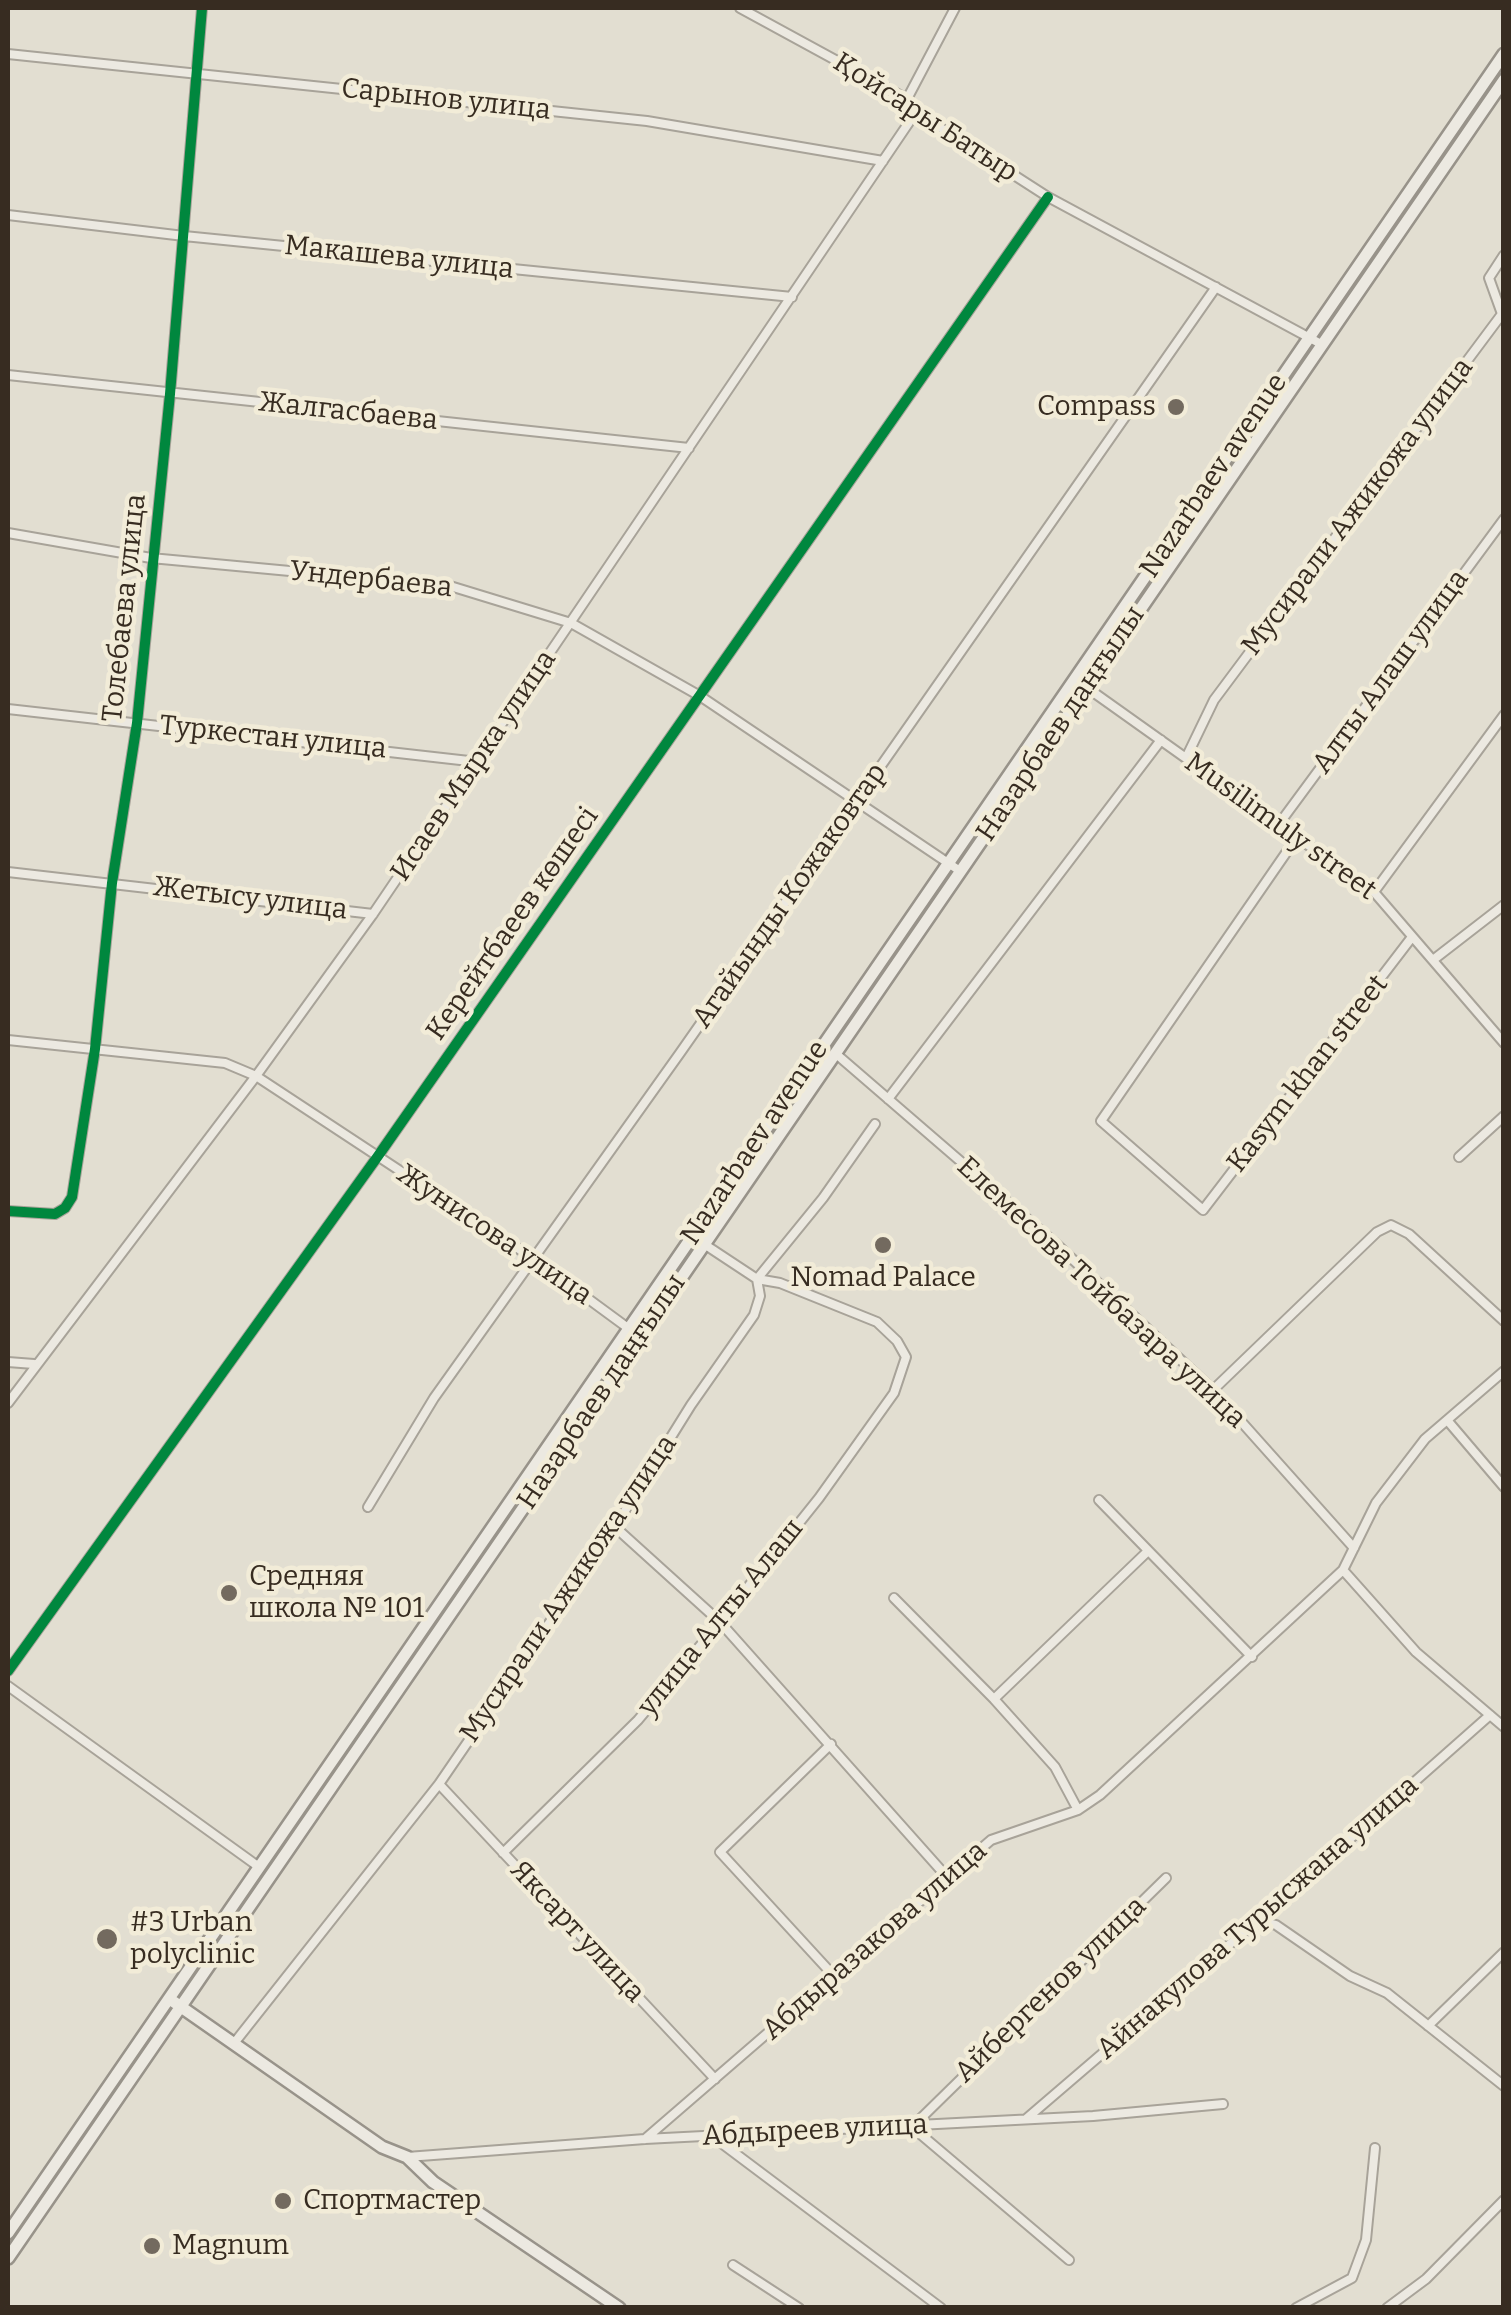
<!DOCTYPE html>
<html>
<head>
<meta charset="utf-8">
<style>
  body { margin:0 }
  #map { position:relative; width:1511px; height:2315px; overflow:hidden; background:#e2ded1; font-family:Bitter,serif }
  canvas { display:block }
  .frame { position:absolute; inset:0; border:10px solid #372c21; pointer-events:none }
</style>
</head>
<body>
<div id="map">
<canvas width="1511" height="2315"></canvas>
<div class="frame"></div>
</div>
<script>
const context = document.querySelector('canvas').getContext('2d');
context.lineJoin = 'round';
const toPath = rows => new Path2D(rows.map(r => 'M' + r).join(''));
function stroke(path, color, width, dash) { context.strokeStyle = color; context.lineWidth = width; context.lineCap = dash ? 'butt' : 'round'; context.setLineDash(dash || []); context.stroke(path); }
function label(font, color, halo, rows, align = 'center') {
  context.font = font + ' Bitter,serif'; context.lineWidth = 9; context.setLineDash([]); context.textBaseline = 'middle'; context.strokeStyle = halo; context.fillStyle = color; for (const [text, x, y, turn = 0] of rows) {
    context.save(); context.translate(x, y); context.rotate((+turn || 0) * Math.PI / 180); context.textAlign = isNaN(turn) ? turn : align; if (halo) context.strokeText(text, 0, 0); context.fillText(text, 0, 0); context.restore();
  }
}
const street = toPath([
  [740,8,907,99,916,112,1048,197,1321,344],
  [8,54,647,121,883,161],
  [907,99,955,8],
  [8,215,184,236,792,297],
  [8,375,689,448],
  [8,533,151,558,450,586,571,623,700,696,960,871],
  [1086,687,1374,892,1504,1043],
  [8,709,478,762],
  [1186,758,1214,700,1502,314,1489,278,1504,255],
  [1279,824,1504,519],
  [1297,837,1101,1121,1203,1210,1412,937],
  [8,872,373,914],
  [1374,892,1504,715],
  [1433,960,1504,905],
  [8,1040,225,1063,256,1076,534,1259,632,1331],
  [835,1053,1054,1242,1213,1390,1354,1548],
  [888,1099,1161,740],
  [1459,1157,1504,1116],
  [8,1211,55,1214,65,1208,72,1197,95,1049,112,883,137,723,170,394,202,8],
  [8,1362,34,1364],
  [1213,1390,1377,1232,1391,1225,1409,1234,1504,1321],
  [8,1403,256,1076,373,914,916,112],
  [1447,1420,1504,1487],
  [1099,1500,1252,1657],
  [368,1507,434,1398,680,1053,1216,287],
  [615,1527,720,1622,947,1877],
  [1343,1570,1416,1652,1504,1727],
  [894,1598,994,1699,1055,1767,1078,1810],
  [8,1671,378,1156,1048,197],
  [8,1686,259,1867],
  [994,1699,1148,1551],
  [831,1744,720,1852,833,1975],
  [439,1784,715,2079],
  [503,1853,638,1720,720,1622,819,1498,894,1393,906,1357,897,1341,877,1322,780,1283,757,1279,704,1244],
  [1258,1920,1276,1925,1350,1976,1387,1993,1504,2086],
  [1428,2026,1504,1952],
  [235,2042,439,1784,615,1527,691,1405,754,1315,760,1296,757,1279,823,1198,875,1124],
  [1026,2119,1265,1914,1490,1715],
  [712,2136,941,2308],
  [645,2139,991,1840,1078,1810,1100,1795,1343,1570,1376,1503,1425,1439,1504,1371],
  [407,2157,645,2139,1093,2116,1223,2104],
  [1069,2260,912,2127,1166,1878],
  [733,2265,799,2308],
  [1296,2308,1352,2278,1366,2240,1375,2148],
  [1387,2308,1426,2279,1504,2200]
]);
const secondary = toPath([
  [174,2002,382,2147,407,2157,433,2182,619,2308],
  [8,2233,1504,54],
  [8,2258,1504,80]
]);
stroke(street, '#a8a399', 12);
stroke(secondary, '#98938a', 16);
stroke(street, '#ece9e1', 8);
stroke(secondary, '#ece9e1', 11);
stroke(toPath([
  [8,1211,55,1214,65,1208,72,1197,95,1049,112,883,137,723,170,394,202,8],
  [8,1671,378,1156,1048,197]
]), '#00873e', 10);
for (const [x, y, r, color] of [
  [1176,407,10,"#736a5f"],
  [883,1245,10,"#736a5f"],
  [229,1593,10,"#736a5f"],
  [107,1939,12,"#736a5f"],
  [283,2201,10,"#736a5f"],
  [152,2246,10,"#736a5f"]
]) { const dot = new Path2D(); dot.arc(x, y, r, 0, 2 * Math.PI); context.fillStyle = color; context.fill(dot); stroke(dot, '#f2ecd8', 4); }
label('28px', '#372c21', '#f2ecd8', [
  ["Сарынов улица",446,100,6],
  ["Қойсары Батыр",925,118,33],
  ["Макашева улица",399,258,6],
  ["Жалгасбаева",348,412,6],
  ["Nazarbaev avenue",1214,476,-56],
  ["Мусирали Ажикожа улица",1358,507,-53],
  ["Ундербаева",371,580,6],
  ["Толебаева улица",125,608,-84],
  ["Алты Алаш улица",1391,672,-54],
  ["Назарбаев даңғылы",1061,724,-56],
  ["Туркестан улица",273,738,6],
  ["Исаев Мырка улица",474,766,-56],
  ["Musilimuly street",1280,827,36],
  ["Агайынды Кожаковтар",790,896,-55],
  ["Жетысу улица",250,899,7],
  ["Керейтбаеев көшесі",513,924,-55],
  ["Kasym khan street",1308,1074,-52],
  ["Nazarbaev avenue",755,1143,-56],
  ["Жунисова улица",494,1235,34],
  ["Елемесова Тойбазара улица",1101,1293,43],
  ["Назарбаев даңғылы",602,1392,-56],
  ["Мусирали Ажикожа улица",569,1589,-56],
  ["улица Алты Алаш",721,1618,-51],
  ["Айнакулова Турысжана улица",1258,1918,-41],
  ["Яксарт улица",577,1932,47],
  ["Абдыразакова улица",875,1941,-41],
  ["Айбергенов улица",1051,1990,-44],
  ["Абдыреев улица",815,2131,-3]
]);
label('28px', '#372c21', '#f2ecd8', [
  ["Compass",1156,407,"right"],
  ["Nomad Palace",883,1278,"center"],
  ["Средняя",249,1577],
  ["школа № 101",249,1609],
  ["#3 Urban",130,1923],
  ["polyclinic",130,1955],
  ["Спортмастер",303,2201],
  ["Magnum",172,2246]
], 'left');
</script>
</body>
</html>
